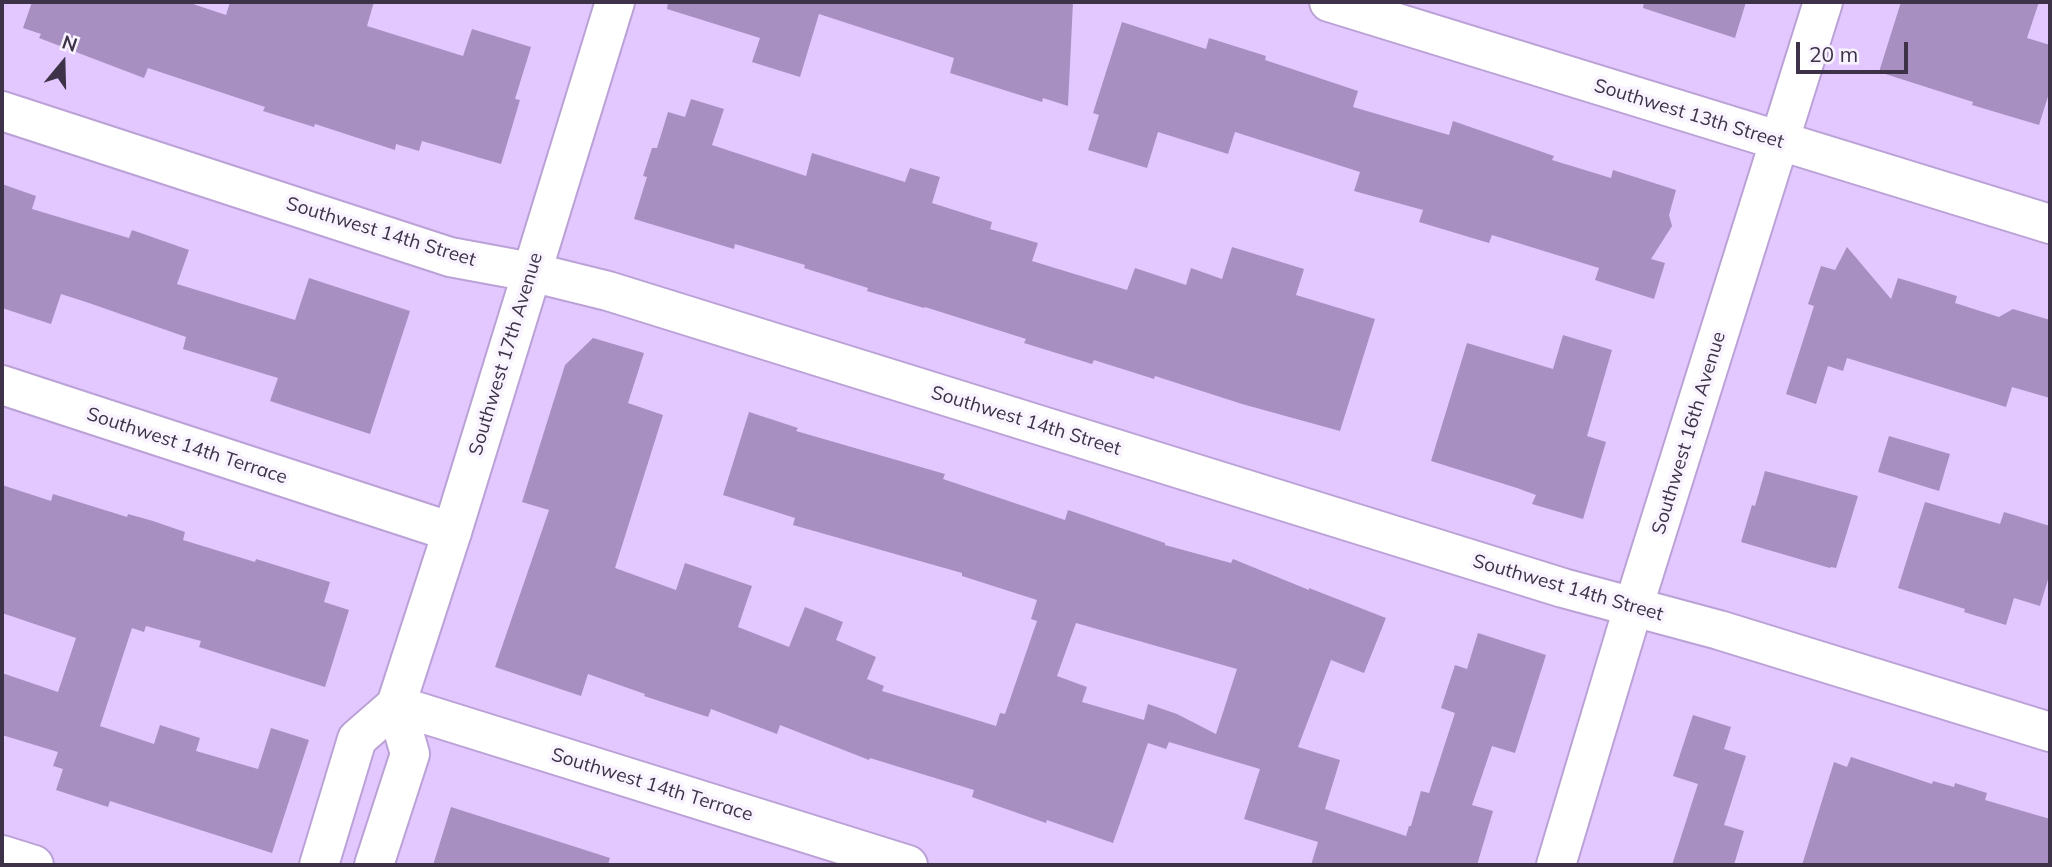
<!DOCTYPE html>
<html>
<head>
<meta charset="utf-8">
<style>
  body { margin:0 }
  #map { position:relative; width:2052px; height:867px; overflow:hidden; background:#e2c8fe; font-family:Mulish,sans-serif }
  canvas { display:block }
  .frame { position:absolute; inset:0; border:4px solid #3d3248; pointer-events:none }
  .north { position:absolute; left:28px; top:28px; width:70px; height:70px; -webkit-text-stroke:5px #f8f3ff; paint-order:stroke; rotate:19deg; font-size:19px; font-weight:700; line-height:28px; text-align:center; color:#3d3248 }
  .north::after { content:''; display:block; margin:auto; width:24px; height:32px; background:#3d3248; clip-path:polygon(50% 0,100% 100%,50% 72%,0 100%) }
  .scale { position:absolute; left:1796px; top:42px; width:112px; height:32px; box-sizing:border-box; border:4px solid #3d3248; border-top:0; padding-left:9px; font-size:21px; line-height:24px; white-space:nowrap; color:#3d3248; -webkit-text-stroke:5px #f8f3ff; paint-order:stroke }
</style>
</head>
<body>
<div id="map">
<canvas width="2052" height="867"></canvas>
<div class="frame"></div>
<div class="north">N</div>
<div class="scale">20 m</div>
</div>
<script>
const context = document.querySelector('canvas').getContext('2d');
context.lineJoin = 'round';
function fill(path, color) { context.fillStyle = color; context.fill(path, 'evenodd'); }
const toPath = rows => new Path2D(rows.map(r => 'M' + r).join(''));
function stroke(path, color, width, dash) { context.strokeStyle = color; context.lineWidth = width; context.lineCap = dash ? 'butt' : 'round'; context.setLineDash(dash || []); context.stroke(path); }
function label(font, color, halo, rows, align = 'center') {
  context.font = font + ' Mulish,sans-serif'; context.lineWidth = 7; context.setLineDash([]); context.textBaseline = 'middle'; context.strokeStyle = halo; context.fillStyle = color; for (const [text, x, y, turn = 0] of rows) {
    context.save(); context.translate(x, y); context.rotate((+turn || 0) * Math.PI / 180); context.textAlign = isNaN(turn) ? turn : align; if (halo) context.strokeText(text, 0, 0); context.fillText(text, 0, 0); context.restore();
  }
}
fill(toPath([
  [32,2,187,2,226,15,230,2,374,2,367,26,463,56,472,29,531,47,515,99,520,100,501,164,422,141,419,151,396,144,395,150,315,124,314,127,263,111,265,107,148,68,144,78,39,38,41,34,23,28],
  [668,2,1073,2,1068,106,1043,98,1042,102,950,73,954,58,819,14,800,77,752,62,760,38,667,9],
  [1644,2,1746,2,1735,38,1643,8],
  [1901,2,2039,2,2027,38,2050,45,2050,90,2039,125,1972,105,1973,102,1879,72],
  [1122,22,1206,49,1209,38,1266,56,1265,60,1358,91,1353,107,1449,135,1453,121,1554,156,1552,160,1611,178,1613,170,1676,190,1669,215,1672,226,1651,259,1665,263,1654,299,1595,280,1599,268,1492,235,1489,243,1419,222,1423,210,1354,191,1360,172,1235,132,1228,154,1158,132,1147,168,1088,150,1099,115,1093,113],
  [691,99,724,109,712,145,806,176,812,153,905,182,910,168,940,177,932,203,992,222,990,229,1038,243,1032,261,1127,290,1135,268,1186,285,1191,268,1222,279,1232,247,1304,269,1296,295,1375,319,1340,431,1242,404,1155,376,1154,379,1094,360,1092,364,1024,343,1026,339,925,307,924,308,867,291,868,288,804,268,805,265,735,244,734,249,634,219,647,177,643,176,652,148,657,148,668,112,685,117],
  [2,184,36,196,32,209,129,238,132,230,189,250,177,284,295,320,309,278,410,311,370,434,270,401,278,378,183,349,186,337,89,303,61,294,51,324,2,308],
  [1847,247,1891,299,1898,278,1957,296,1955,303,1999,317,2013,309,2050,320,2050,398,2012,387,2006,407,1847,358,1843,371,1828,366,1816,404,1786,394,1814,306,1808,304,1821,266,1835,270],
  [1563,335,1612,350,1587,436,1606,442,1583,519,1532,504,1536,495,1517,488,1431,461,1467,343,1553,369],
  [593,338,644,353,628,403,663,415,615,568,676,590,685,563,752,586,738,627,789,647,805,607,843,622,836,640,876,657,867,679,884,686,882,691,996,726,1000,713,1005,714,1037,621,1031,619,1037,600,962,576,962,573,793,525,795,518,723,495,749,412,798,428,796,431,945,474,943,479,1065,520,1068,510,1165,543,1165,545,1231,563,1233,559,1309,590,1309,588,1386,618,1364,673,1331,660,1298,747,1340,760,1325,809,1406,836,1409,826,1411,826,1421,791,1429,793,1455,713,1441,708,1455,665,1467,669,1478,633,1546,655,1515,753,1492,746,1472,805,1493,811,1477,865,1311,865,1318,842,1244,819,1260,769,1169,742,1166,749,1148,743,1113,843,1047,820,1046,823,972,797,974,790,870,758,869,760,780,725,777,734,711,709,708,717,644,696,645,694,588,674,581,696,495,667,549,510,522,502,565,365],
  [1076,623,1237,669,1216,734,1177,714,1148,704,1144,720,1082,702,1087,687,1057,676],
  [1889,436,1950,454,1939,491,1878,472],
  [1765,471,1858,496,1836,568,1831,567,1830,568,1741,542,1752,505,1755,506],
  [2,485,51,501,53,494,127,517,128,514,153,521,185,532,183,540,255,562,256,559,330,582,324,602,349,610,325,687,199,647,201,641,146,626,144,632,132,628,100,726,154,744,160,725,200,738,196,751,258,769,271,728,309,740,272,853,110,801,108,807,56,790,63,769,53,766,58,752,2,735,2,673,58,692,76,638,2,613],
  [1925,502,2000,524,2004,512,2050,526,2050,573,2040,606,2014,598,2006,625,1964,612,1965,609,1898,588],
  [1693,715,1731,727,1724,749,1746,756,1724,825,1744,831,1734,865,1672,865,1698,784,1673,776],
  [1851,757,1932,784,1933,781,1954,787,1955,783,1987,793,1985,800,2050,819,2050,865,1802,865,1834,762,1847,767],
  [451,807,610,858,608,865,433,865]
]), '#a78fc2');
const street = toPath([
  [1329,2,2050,224],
  [2,111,450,257,531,272,608,291,1563,588,1719,630,2050,732],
  [2,385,452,532],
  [396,705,908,865],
  [2,855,34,865],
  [1556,865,1633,608,1823,2]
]);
const secondary = toPath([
  [319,865,357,739,396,705,452,532,615,2],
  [374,865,410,754,396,705]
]);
stroke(street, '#bba2d6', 42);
stroke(secondary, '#bba2d6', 42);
stroke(street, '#fff', 38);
stroke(secondary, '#fff', 38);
label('19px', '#3d3248', '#f8f3ff', [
  ["Southwest 13th Street",1689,114,17],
  ["Southwest 14th Street",381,232,17],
  ["Southwest 17th Avenue",506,354,-73],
  ["Southwest 14th Street",1026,421,17],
  ["Southwest 16th Avenue",1689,433,-73],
  ["Southwest 14th Terrace",187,446,18],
  ["Southwest 14th Street",1568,588,16],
  ["Southwest 14th Terrace",652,785,17]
]);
</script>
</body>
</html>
